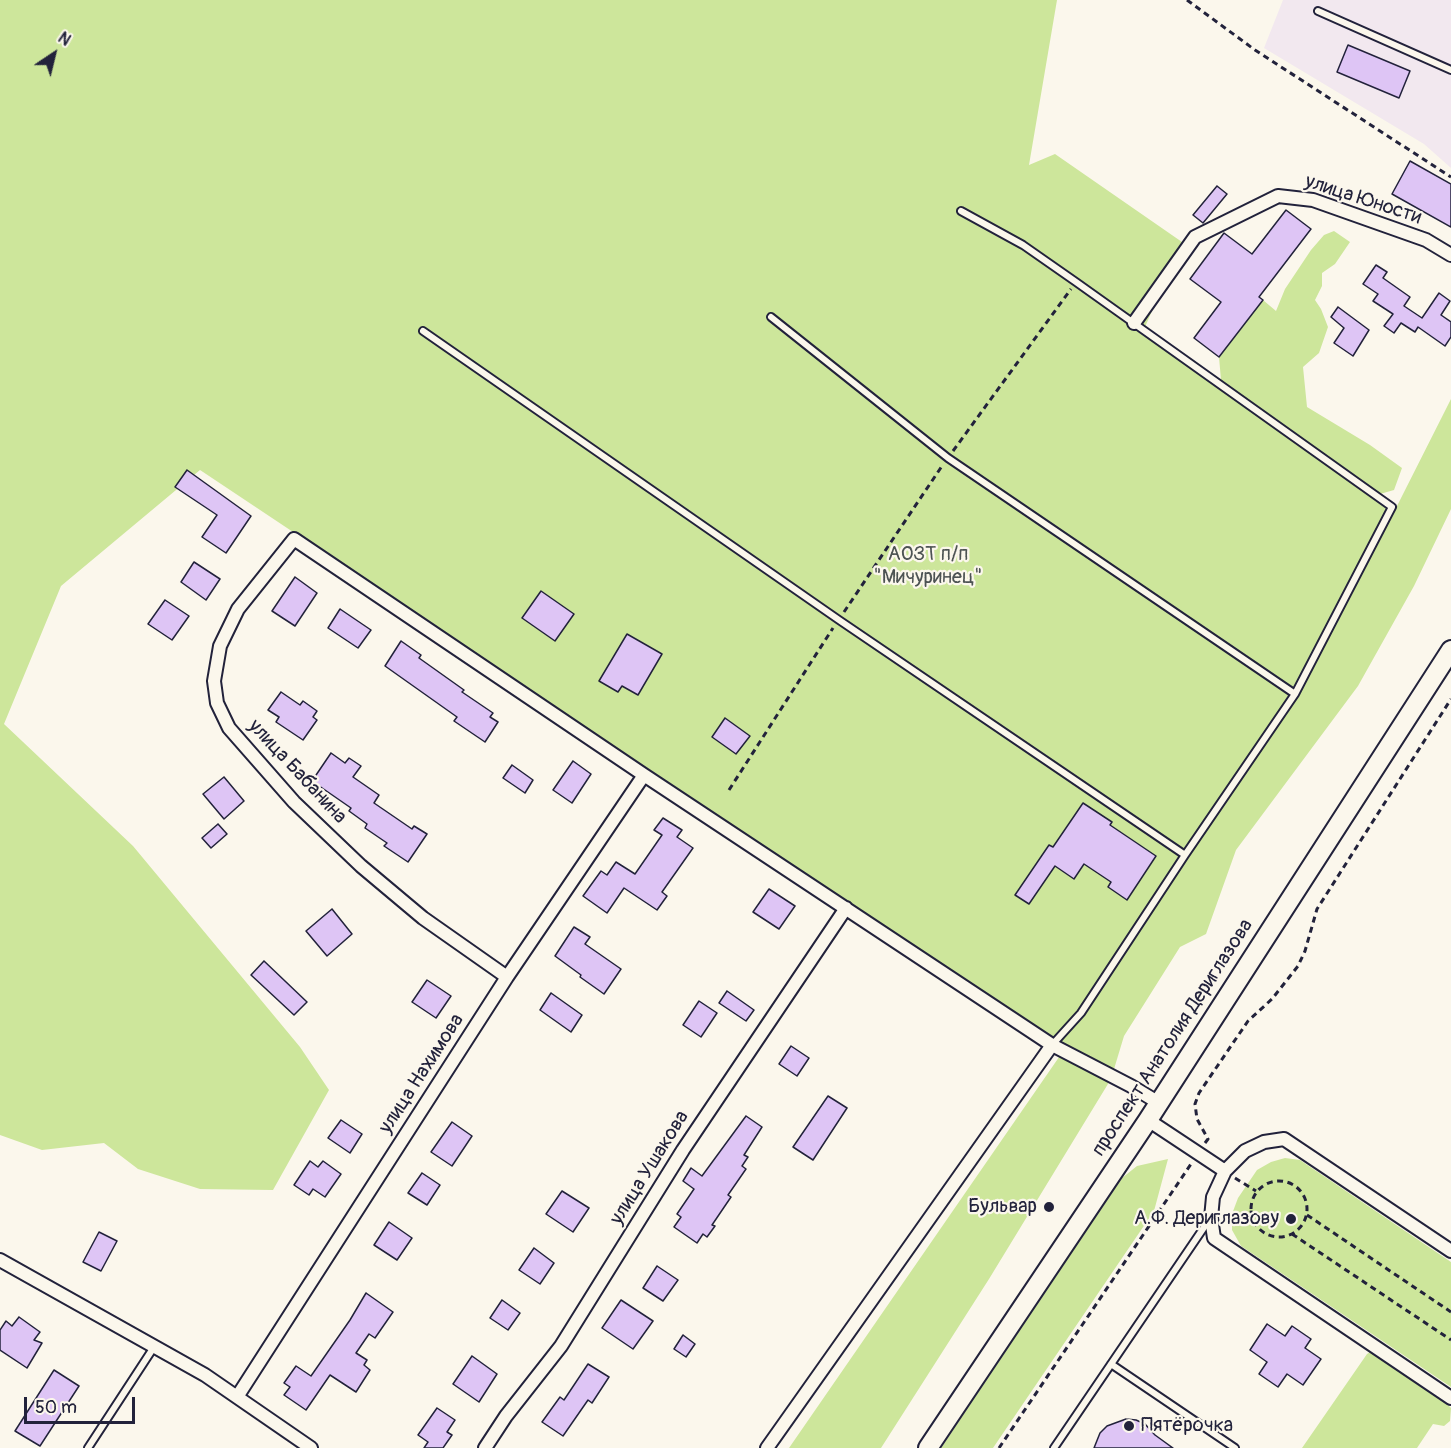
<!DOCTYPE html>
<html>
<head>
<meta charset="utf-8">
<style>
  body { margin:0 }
  #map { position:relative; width:1451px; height:1448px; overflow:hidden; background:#fbf7ec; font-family:Pangolin,sans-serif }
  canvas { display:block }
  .north { position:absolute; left:24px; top:24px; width:60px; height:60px; -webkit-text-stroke:4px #fbf7ec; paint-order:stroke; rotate:35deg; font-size:16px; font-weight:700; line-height:24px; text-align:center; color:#22223b }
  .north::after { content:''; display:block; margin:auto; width:21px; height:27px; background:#22223b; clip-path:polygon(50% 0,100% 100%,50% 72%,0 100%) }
  .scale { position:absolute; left:24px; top:1397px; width:111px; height:27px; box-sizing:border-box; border:3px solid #22223b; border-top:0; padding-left:8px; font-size:18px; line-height:21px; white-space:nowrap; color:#22223b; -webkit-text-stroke:4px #fbf7ec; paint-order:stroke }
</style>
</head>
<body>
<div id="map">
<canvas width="1451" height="1448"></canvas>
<div class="north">N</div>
<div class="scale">50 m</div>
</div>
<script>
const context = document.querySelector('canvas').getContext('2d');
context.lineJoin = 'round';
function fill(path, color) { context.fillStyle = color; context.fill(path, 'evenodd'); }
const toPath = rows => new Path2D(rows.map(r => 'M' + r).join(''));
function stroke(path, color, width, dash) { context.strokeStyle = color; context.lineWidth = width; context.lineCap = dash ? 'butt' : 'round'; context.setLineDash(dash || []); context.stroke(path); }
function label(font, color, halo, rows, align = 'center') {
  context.font = font + ' Pangolin,sans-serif'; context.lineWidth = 4.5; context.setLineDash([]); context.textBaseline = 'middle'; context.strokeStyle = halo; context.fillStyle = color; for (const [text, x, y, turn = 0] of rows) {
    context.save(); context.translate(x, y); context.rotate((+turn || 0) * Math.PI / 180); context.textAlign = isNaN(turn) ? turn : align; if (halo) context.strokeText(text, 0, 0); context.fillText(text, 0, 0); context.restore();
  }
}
fill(toPath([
  [1283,0,1451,0,1451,168,1424,144,1264,48]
]), '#f2e8ef');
fill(toPath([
  [0,0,1057,0,1029,165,1055,154,1182,242,1145,327,1221,380,1219,357,1263,300,1276,311,1285,289,1311,250,1324,235,1334,231,1350,242,1335,264,1322,273,1322,286,1315,300,1321,309,1328,327,1319,353,1303,367,1307,407,1370,445,1402,468,1394,490,1380,494,1397,506,1451,399,1451,509,1414,586,1358,686,1236,850,1206,934,1180,947,1124,1036,1111,1079,989,1279,881,1448,789,1448,1066,1047,200,470,61,586,4,724,133,846,300,1047,329,1090,273,1190,200,1189,138,1169,104,1143,42,1150,0,1135],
  [1285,1158,1300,1160,1451,1262,1451,1387,1241,1246,1232,1230,1232,1214,1238,1198,1257,1170,1271,1162],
  [1168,1159,1154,1211,993,1448,941,1448,1122,1178,1137,1166],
  [1370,1352,1447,1404,1451,1408,1450,1421,1444,1426,1433,1424,1417,1448,1302,1448,1367,1354]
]), '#cde69b');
const building = toPath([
  [1348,45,1410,71,1399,98,1337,72,1348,45],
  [1410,161,1451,184,1451,227,1392,194,1410,161],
  [1217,186,1227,194,1203,223,1193,215,1217,186],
  [1286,210,1311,229,1259,297,1263,300,1219,357,1194,338,1221,302,1190,279,1224,233,1252,254,1286,210],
  [1376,265,1387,272,1383,278,1410,297,1404,306,1422,318,1439,293,1450,301,1441,315,1451,322,1451,337,1445,346,1418,327,1415,332,1401,323,1394,333,1384,326,1393,314,1373,301,1378,294,1363,284,1376,265],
  [1338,307,1369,330,1353,356,1334,343,1344,328,1331,317,1338,307],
  [187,470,251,516,226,553,202,537,217,515,175,487,187,470],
  [194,562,220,579,206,600,181,582,194,562],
  [295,577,317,593,295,626,272,611,295,577],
  [541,591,574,614,555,641,522,618,541,591],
  [165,600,189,616,172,640,148,624,165,600],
  [340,609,371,630,358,648,328,628,340,609],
  [627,634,662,654,638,695,622,686,618,692,599,681,627,634],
  [401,641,421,655,419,658,464,690,462,692,493,713,490,717,498,722,485,742,454,721,457,717,385,666,401,641],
  [281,692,300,705,303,701,317,711,313,717,317,720,303,740,276,722,279,717,268,710,281,692],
  [725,718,750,736,736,754,712,737,725,718],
  [331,753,345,763,349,758,361,766,353,777,379,795,374,803,412,829,414,826,427,834,408,862,384,846,387,843,365,828,367,824,349,811,351,808,312,781,331,753],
  [573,761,591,774,572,803,553,790,573,761],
  [512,765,533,780,525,793,503,778,512,765],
  [224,777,244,801,224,819,203,794,224,777],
  [1083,803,1112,822,1110,825,1156,856,1127,900,1108,887,1111,882,1084,864,1074,879,1055,866,1029,904,1015,895,1049,845,1053,847,1083,803],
  [663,818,682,830,677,837,693,848,662,892,667,896,657,910,624,888,607,913,583,896,601,871,607,875,616,862,635,874,662,835,654,830,663,818],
  [218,824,227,834,211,848,202,838,218,824],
  [769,889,795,906,779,929,753,912,769,889],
  [332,909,352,934,327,956,306,931,332,909],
  [574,927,590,937,585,944,621,969,604,994,580,977,581,975,555,956,574,927],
  [264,961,307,1002,294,1015,251,975,264,961],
  [427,980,451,996,436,1018,412,1002,427,980],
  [727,991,754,1010,746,1021,719,1003,727,991],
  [551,993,582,1015,571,1032,540,1010,551,993],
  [699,1001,717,1013,701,1037,683,1025,699,1001],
  [791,1046,809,1058,797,1076,779,1064,791,1046],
  [828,1096,847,1108,813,1160,793,1147,828,1096],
  [746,1116,762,1127,744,1155,748,1157,742,1166,746,1169,728,1195,731,1197,712,1225,715,1226,707,1237,703,1234,697,1243,674,1227,681,1217,677,1214,694,1189,683,1181,691,1168,702,1176,746,1116],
  [341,1120,362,1134,350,1153,328,1138,341,1120],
  [452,1122,472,1136,452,1166,431,1152,452,1122],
  [310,1161,318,1167,323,1161,341,1174,325,1197,313,1189,309,1195,294,1185,310,1161],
  [422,1173,440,1185,427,1205,408,1193,422,1173],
  [562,1191,589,1208,573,1232,546,1214,562,1191],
  [389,1222,412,1238,397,1260,374,1245,389,1222],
  [99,1232,117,1241,101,1271,83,1262,99,1232],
  [534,1248,554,1263,540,1284,519,1270,534,1248],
  [657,1266,678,1280,663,1301,643,1288,657,1266],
  [366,1293,393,1312,375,1338,369,1334,356,1353,367,1360,364,1365,370,1370,356,1392,330,1375,306,1410,284,1395,290,1387,284,1383,296,1366,311,1376,350,1320,366,1293],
  [502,1300,520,1313,508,1330,490,1318,502,1300],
  [621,1300,653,1321,633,1349,602,1328,621,1300],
  [19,1317,40,1332,34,1340,42,1343,27,1368,0,1350,0,1330,6,1321,12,1326,19,1317],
  [1267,1324,1285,1336,1292,1326,1311,1339,1305,1348,1321,1359,1303,1385,1287,1374,1278,1387,1259,1374,1267,1362,1250,1350,1267,1324],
  [683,1335,695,1344,686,1357,674,1349,683,1335],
  [472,1356,497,1374,479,1402,453,1384,472,1356],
  [588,1364,609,1377,592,1403,588,1400,563,1436,542,1422,560,1397,564,1400,588,1364],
  [54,1370,79,1386,40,1446,15,1431,54,1370],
  [437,1408,455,1420,447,1432,452,1435,443,1448,424,1448,428,1442,418,1435,437,1408],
  [1126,1419,1136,1420,1145,1424,1155,1435,1173,1448,1094,1448,1100,1433,1107,1426,1126,1419]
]);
fill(building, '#dec5f5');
stroke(building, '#22223b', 1.5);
const lane = toPath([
  [1318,11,1451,70],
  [961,211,1023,245,1076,282,1392,507,1295,694,1185,855,1081,1013,1052,1045],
  [771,317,948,458,1295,694],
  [423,331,839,620,1185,855],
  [1111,1364,1235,1448],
  [88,1448,154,1347],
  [1054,1448,1209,1220]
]);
const street = toPath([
  [1134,323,1195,237,1278,196,1313,200,1426,240,1451,255],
  [507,977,423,918,361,866,294,802,229,728,217,703,214,681,220,646,238,609,294,539,644,775,1052,1045,1131,1086,1159,1103],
  [1148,1120,1225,1171],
  [1451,1251,1284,1139,1264,1142,1245,1151,1225,1171,1213,1197,1211,1218,1214,1238,1451,1398],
  [0,1260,205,1375,311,1448],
  [237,1397,507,977,644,775],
  [485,1448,506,1416,561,1346,683,1150,846,908],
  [767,1448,1052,1045]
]);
const secondary = toPath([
  [928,1448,1148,1120,1451,650]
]);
stroke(lane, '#22223b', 10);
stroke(street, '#22223b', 16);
stroke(secondary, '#22223b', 22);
stroke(toPath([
  [1187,0,1255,50,1451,177],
  [953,451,1071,289],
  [844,612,942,466],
  [729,790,833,628],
  [1205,1143,1208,1139,1197,1119,1195,1104,1199,1093,1248,1021,1272,999,1298,966,1305,951,1317,909,1451,699],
  [1235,1178,1256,1191],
  '1251 1209a28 28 0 1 1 56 0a28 28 0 1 1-56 0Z',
  [1307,1215,1451,1312],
  [1292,1234,1451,1340],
  [999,1448,1191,1164]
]), '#22223b', 3, [6, 4.5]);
stroke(lane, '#fbf7ec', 6);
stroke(street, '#fbf7ec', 12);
stroke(secondary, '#fbf7ec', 18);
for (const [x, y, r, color] of [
  [1049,1207,6,"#22223b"],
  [1291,1219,6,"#22223b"],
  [1129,1426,6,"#22223b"]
]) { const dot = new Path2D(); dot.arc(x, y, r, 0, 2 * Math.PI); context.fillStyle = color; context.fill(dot); stroke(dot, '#fbf7ec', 2); }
label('20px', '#22223b', '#fbf7ec', [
  ["улица Юности",1363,200,18],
  ["улица Бабанина",297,772,47],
  ["проспект Анатолия Дериглазова",1173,1038,-57],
  ["улица Нахимова",422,1074,-57],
  ["улица Ушакова",650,1168,-58]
]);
label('20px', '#4d5353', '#fbf7ec', [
  ["АОЗТ п/п",928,555],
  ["\"Мичуринец\"",928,578]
]);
label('20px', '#22223b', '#fbf7ec', [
  ["Бульвар",1037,1207],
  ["А.Ф. Дериглазову",1279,1219],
  ["Пятёрочка",1141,1426,"left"]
], 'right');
</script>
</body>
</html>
